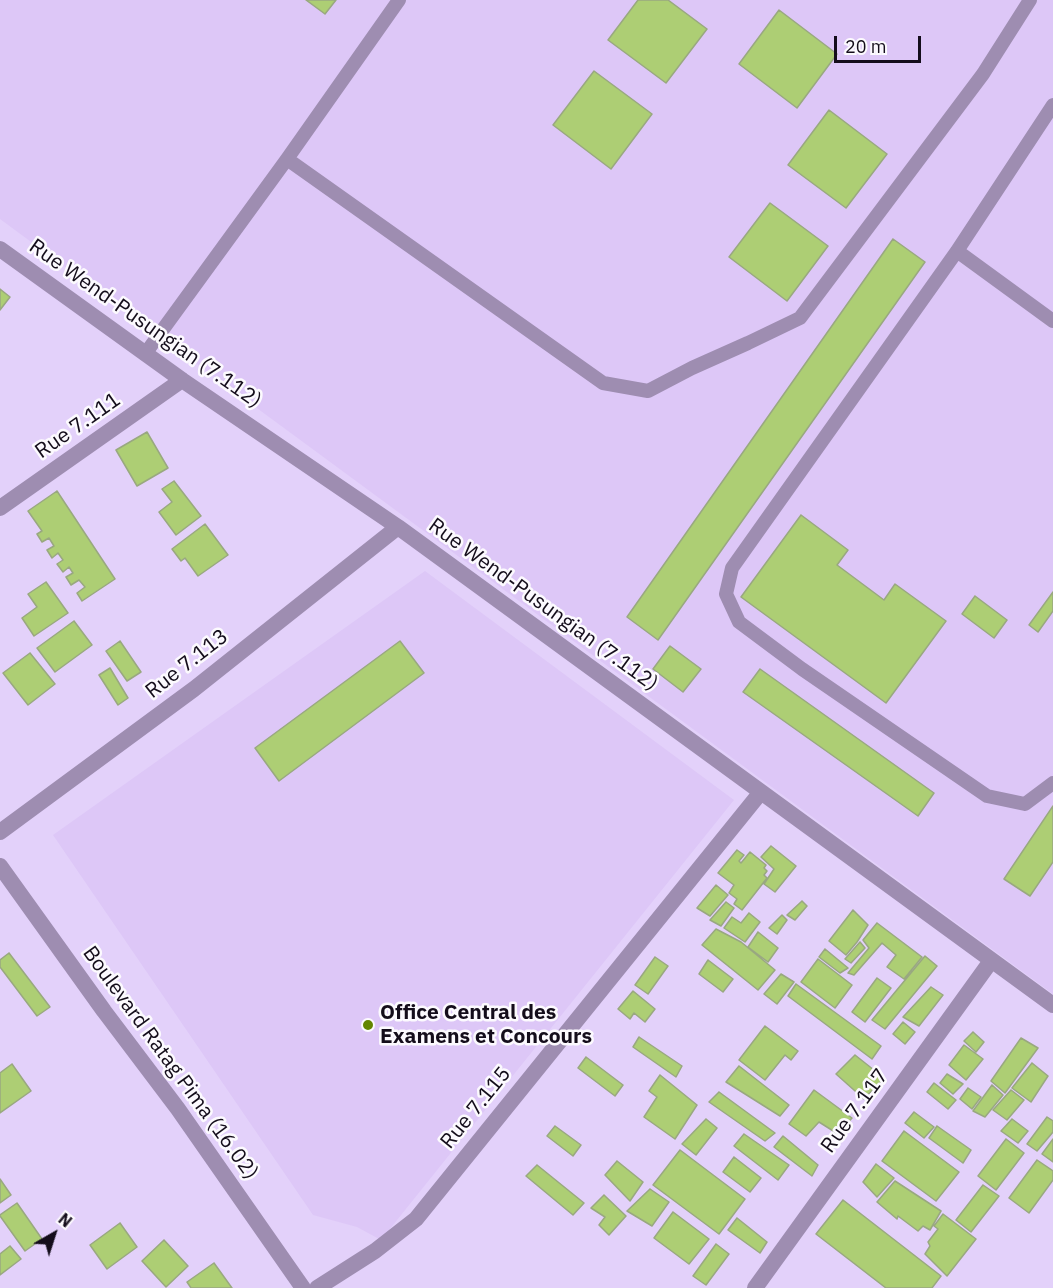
<!DOCTYPE html>
<html>
<head>
<meta charset="utf-8">
<style>
  body { margin:0 }
  #map { position:relative; width:1053px; height:1288px; overflow:hidden; background:#e3d1fa; font-family:"IBM Plex Sans",sans-serif }
  canvas { display:block }
  .north { position:absolute; left:24px; top:1204px; width:60px; height:60px; -webkit-text-stroke:4px #fcfafe; paint-order:stroke; rotate:39deg; font-size:16px; font-weight:700; line-height:24px; text-align:center; color:#140d1b }
  .north::after { content:''; display:block; margin:auto; width:21px; height:27px; background:#140d1b; clip-path:polygon(50% 0,100% 100%,50% 72%,0 100%) }
  .scale { position:absolute; left:834px; top:36px; width:87px; height:27px; box-sizing:border-box; border:3px solid #140d1b; border-top:0; padding-left:8px; font-size:18px; line-height:21px; white-space:nowrap; color:#140d1b; -webkit-text-stroke:4px #fcfafe; paint-order:stroke }
</style>
</head>
<body>
<div id="map">
<canvas width="1053" height="1288"></canvas>
<div class="north">N</div>
<div class="scale">20 m</div>
</div>
<script>
const context = document.querySelector('canvas').getContext('2d');
context.lineJoin = 'round';
function fill(path, color) { context.fillStyle = color; context.fill(path, 'evenodd'); }
const toPath = rows => new Path2D(rows.map(r => 'M' + r).join(''));
function stroke(path, color, width, dash) { context.strokeStyle = color; context.lineWidth = width; context.lineCap = dash ? 'butt' : 'round'; context.setLineDash(dash || []); context.stroke(path); }
function label(font, color, halo, rows, align = 'center') {
  context.font = font + ' "IBM Plex Sans",sans-serif'; context.lineWidth = 5; context.setLineDash([]); context.textBaseline = 'middle'; context.strokeStyle = halo; context.fillStyle = color; for (const [text, x, y, turn = 0] of rows) {
    context.save(); context.translate(x, y); context.rotate((+turn || 0) * Math.PI / 180); context.textAlign = isNaN(turn) ? turn : align; if (halo) context.strokeText(text, 0, 0); context.fillText(text, 0, 0); context.restore();
  }
}
fill(toPath([
  [0,0,1053,0,1053,994,0,219],
  [425,571,734,800,381,1240,357,1227,313,1215,53,835]
]), '#ddc7f7');
const building = toPath([
  [306,0,336,0,325,14,306,0],
  [638,0,668,0,707,29,666,83,608,40,638,0],
  [779,10,837,54,797,108,739,64,779,10],
  [594,71,652,114,611,169,553,125,594,71],
  [829,110,887,154,846,208,788,165,829,110],
  [770,203,828,246,787,301,729,257,770,203],
  [893,239,925,262,658,640,627,617,893,239],
  [0,289,10,297,0,310,0,289],
  [147,432,168,468,137,486,116,450,147,432],
  [174,481,201,516,176,535,159,512,172,502,162,489,174,481],
  [57,491,115,579,82,601,77,593,85,587,79,580,71,585,66,577,73,573,69,567,63,572,57,564,63,560,58,553,52,558,47,550,54,546,49,538,42,542,37,534,42,531,28,511,57,491],
  [801,515,848,550,837,565,884,600,895,584,946,621,886,703,741,597,801,515],
  [205,524,228,555,198,576,185,558,181,561,172,549,205,524],
  [46,582,68,613,34,636,22,618,37,607,28,594,46,582],
  [1053,592,1053,611,1038,632,1029,625,1053,592],
  [975,596,1007,620,994,638,962,614,975,596],
  [74,621,92,645,55,672,37,648,74,621],
  [120,641,141,672,127,681,106,651,120,641],
  [400,641,424,673,279,781,255,748,400,641],
  [670,646,701,669,683,692,653,669,670,646],
  [30,653,55,684,28,705,3,673,30,653],
  [110,668,128,698,118,705,99,675,110,668],
  [760,669,934,793,918,816,743,692,760,669],
  [1053,806,1053,862,1030,896,1004,879,1053,806],
  [771,846,796,866,775,892,764,884,774,869,761,857,771,846],
  [737,850,744,855,739,861,741,863,750,852,766,865,764,868,767,871,764,875,767,878,742,910,734,904,737,899,729,893,734,885,718,873,737,850],
  [716,885,728,895,710,916,697,908,716,885],
  [802,901,807,906,795,920,787,915,802,901],
  [726,902,734,908,721,926,710,920,726,902],
  [853,910,868,925,857,942,846,955,829,941,853,910],
  [749,913,760,922,745,942,724,928,732,917,741,923,749,913],
  [782,915,787,920,777,934,769,928,782,915],
  [877,923,922,957,904,979,887,967,896,955,882,943,854,975,848,973,869,948,863,940,877,923],
  [716,929,741,942,775,970,758,990,702,945,716,929],
  [758,932,778,948,768,962,748,947,758,932],
  [860,942,865,948,851,963,845,959,860,942],
  [825,949,848,968,840,973,819,957,825,949],
  [9,953,50,1007,37,1016,0,967,0,960,9,953],
  [925,956,937,966,885,1029,872,1020,925,956],
  [655,957,668,966,648,994,635,985,655,957],
  [818,959,852,985,835,1008,801,982,818,959],
  [708,960,733,979,723,992,699,974,708,960],
  [781,974,794,982,777,1004,764,994,781,974],
  [877,978,891,988,865,1022,852,1012,877,978],
  [796,984,881,1046,872,1059,788,996,796,984],
  [931,987,943,995,919,1026,903,1017,931,987],
  [633,991,655,1009,645,1022,634,1013,630,1019,618,1009,633,991],
  [903,1022,915,1032,905,1044,893,1034,903,1022],
  [765,1026,798,1051,791,1060,785,1055,765,1080,739,1060,765,1026],
  [973,1032,984,1042,976,1052,964,1041,973,1032],
  [639,1037,682,1066,676,1077,633,1047,639,1037],
  [1021,1038,1038,1048,1005,1093,991,1081,1021,1038],
  [964,1045,983,1059,966,1080,949,1065,964,1045],
  [855,1055,884,1078,864,1099,836,1074,855,1055],
  [586,1057,623,1085,615,1096,578,1068,586,1057],
  [1032,1063,1048,1076,1031,1102,1012,1088,1032,1063],
  [12,1064,31,1091,0,1113,0,1073,12,1064],
  [739,1066,789,1105,780,1116,726,1082,739,1066],
  [947,1074,963,1084,953,1094,940,1083,947,1074],
  [660,1075,697,1105,675,1139,644,1117,657,1097,649,1091,660,1075],
  [934,1083,956,1100,948,1109,927,1092,934,1083],
  [992,1085,1003,1095,985,1117,973,1111,992,1085],
  [968,1088,981,1097,972,1109,960,1099,968,1088],
  [814,1090,852,1118,838,1134,819,1122,806,1136,789,1124,814,1090],
  [1011,1090,1024,1100,1007,1120,993,1110,1011,1090],
  [719,1092,775,1133,765,1141,709,1102,719,1092],
  [914,1112,934,1127,924,1138,905,1123,914,1112],
  [1047,1117,1053,1121,1053,1132,1037,1151,1027,1144,1047,1117],
  [706,1119,717,1128,696,1155,682,1144,706,1119],
  [1012,1119,1028,1131,1018,1143,1001,1131,1012,1119],
  [555,1126,581,1145,573,1156,547,1136,555,1126],
  [937,1126,971,1150,963,1163,929,1138,937,1126],
  [904,1131,959,1172,936,1201,882,1161,904,1131],
  [744,1134,789,1165,778,1180,734,1146,744,1134],
  [783,1136,818,1165,812,1176,774,1147,783,1136],
  [1006,1139,1024,1153,996,1190,978,1176,1006,1139],
  [1053,1139,1053,1162,1042,1154,1053,1139],
  [680,1150,745,1199,719,1234,653,1185,680,1150],
  [734,1157,761,1178,750,1192,723,1172,734,1157],
  [1037,1160,1053,1171,1053,1180,1029,1213,1009,1198,1037,1160],
  [617,1161,643,1182,630,1201,605,1175,617,1161],
  [876,1164,894,1178,877,1197,863,1182,876,1164],
  [537,1165,584,1203,573,1215,526,1176,537,1165],
  [0,1179,11,1195,0,1203,0,1179],
  [895,1181,941,1211,930,1230,923,1226,918,1231,898,1216,897,1219,877,1202,895,1181],
  [983,1185,999,1196,971,1232,956,1220,983,1185],
  [650,1189,669,1202,652,1226,627,1211,650,1189],
  [604,1195,626,1216,609,1235,599,1225,605,1217,591,1208,604,1195],
  [843,1200,941,1276,932,1288,886,1288,816,1234,843,1200],
  [17,1203,42,1239,25,1251,0,1216,0,1215,17,1203],
  [673,1212,709,1239,689,1264,654,1238,673,1212],
  [943,1214,976,1239,947,1276,925,1254,930,1246,928,1242,938,1229,934,1226,943,1214],
  [737,1218,767,1242,760,1253,728,1230,737,1218],
  [120,1223,137,1247,107,1269,90,1245,120,1223],
  [164,1240,188,1266,166,1287,142,1261,164,1240],
  [716,1244,729,1254,706,1285,693,1276,716,1244],
  [10,1246,21,1259,0,1275,0,1254,10,1246],
  [214,1263,232,1288,191,1288,187,1282,214,1263]
]);
fill(building, '#adce74');
stroke(building, '#99a880', 1.5);
stroke(toPath([
  [1053,105,957,251,732,568,726,594,739,622,802,669,987,796,1025,804,1053,783],
  [287,159,603,383,648,391,692,368,748,343,800,318,983,74,1030,0],
  [957,251,1053,321],
  [145,354,287,159,399,0]
]), '#9e8db1', 14);
stroke(toPath([
  [0,249,182,380,398,527,1053,1005],
  [0,508,182,380],
  [0,832,194,689,398,527],
  [317,1288,375,1251,416,1219,761,792],
  [755,1288,991,961]
]), '#9e8db1', 16);
stroke(toPath([
  [0,866,104,1011,178,1109,303,1288]
]), '#9e8db1', 16);
for (const [x, y, r, color] of [
  [368,1025,6,"#638500"]
]) { const dot = new Path2D(); dot.arc(x, y, r, 0, 2 * Math.PI); context.fillStyle = color; context.fill(dot); stroke(dot, '#fcfafe', 2); }
label('21px', '#140d1b', '#fcfafe', [
  ["Rue Wend-Pusungian (7.112)",145,324,35],
  ["Rue 7.111",78,426,-35],
  ["Rue Wend-Pusungian (7.112)",543,605,36],
  ["Rue 7.113",187,664,-38],
  ["Boulevard Ratag Pima (16.02)",170,1063,54],
  ["Rue 7.115",476,1108,-51],
  ["Rue 7.117",855,1111,-54]
]);
label('bold 21px', '#140d1b', '#fcfafe', [
  ["Office Central des",380,1013],
  ["Examens et Concours",380,1037]
], 'left');
</script>
</body>
</html>
